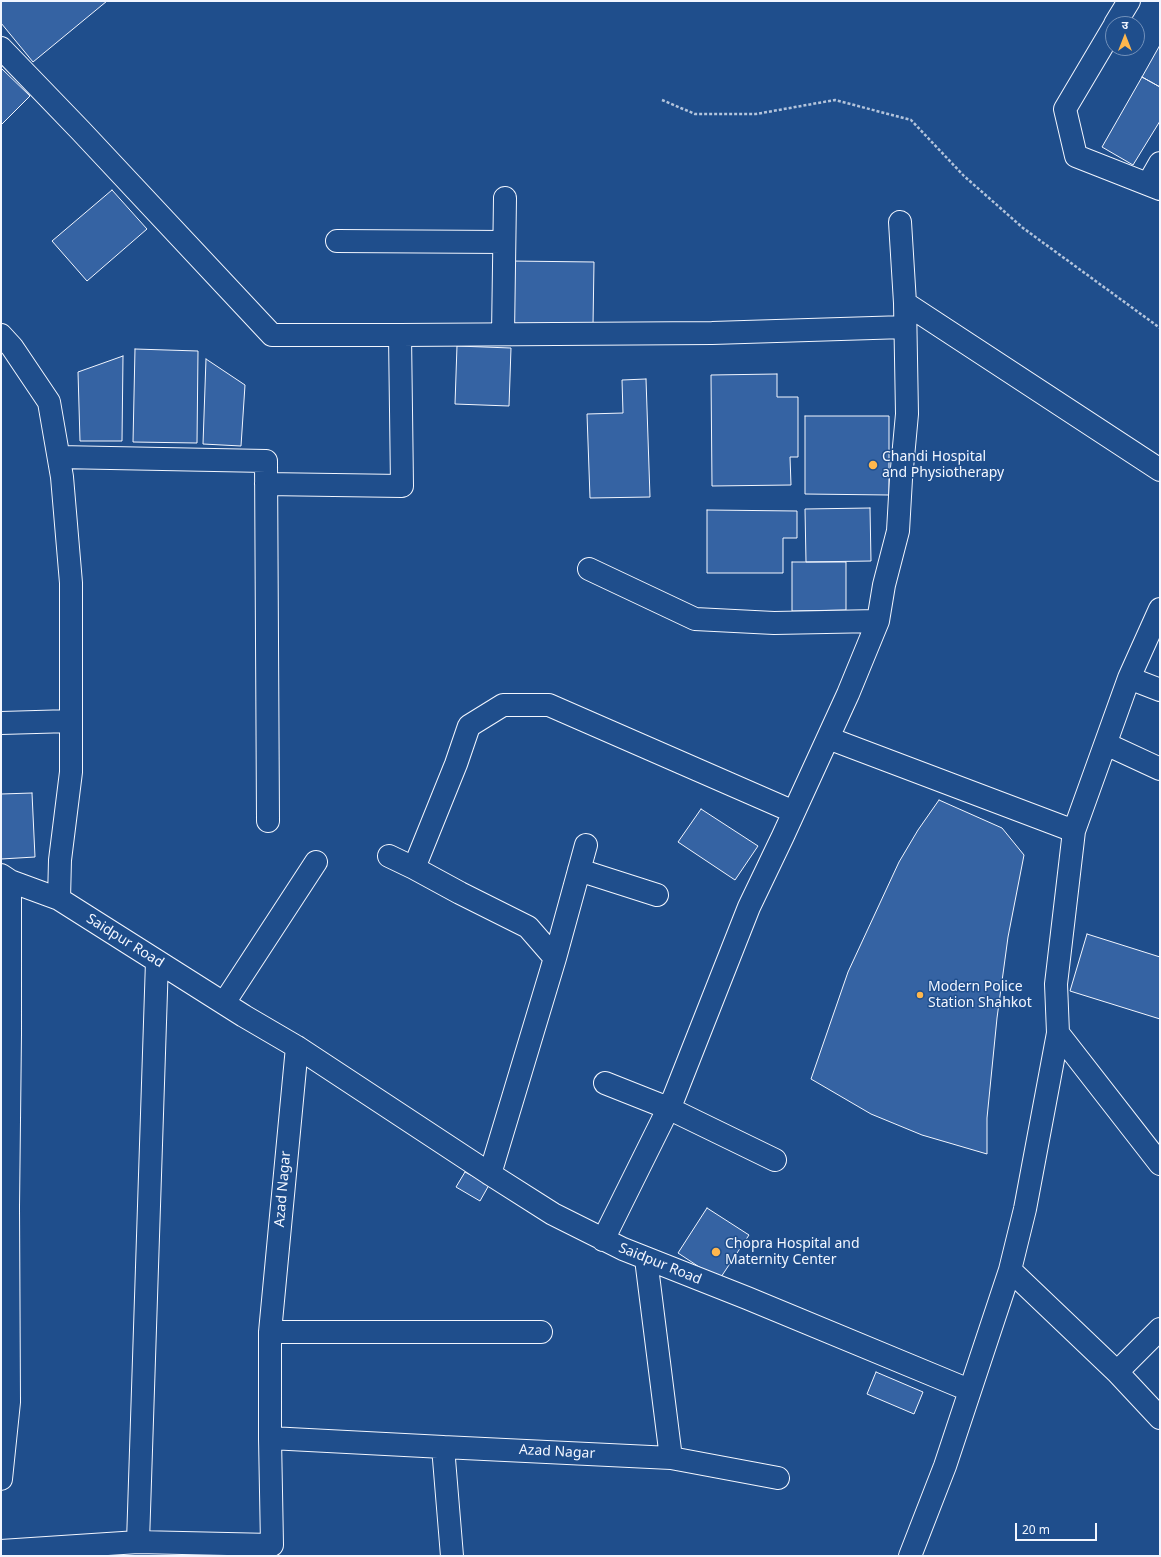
<!DOCTYPE html>
<html>
<head>
<meta charset="utf-8">
<style>
  body { margin:0 }
  #map { position:relative; width:1161px; height:1557px; overflow:hidden; background:#1f4e8c; font-family:"Noto Sans","Noto Sans Devanagari",sans-serif }
  canvas { display:block }
  .frame { position:absolute; inset:0; border:2px solid #f2f6ff; pointer-events:none }
  .north { position:absolute; left:1105px; top:16px; width:40px; height:40px; box-sizing:border-box; background:#1f4e8c; border:1px solid #7391ba; border-radius:50%; rotate:0deg; font-size:11px; font-weight:700; line-height:16px; text-align:center; color:#f2f6ff }
  .north::after { content:''; display:block; margin:auto; width:14px; height:18px; background:#ffb74d; clip-path:polygon(50% 0,100% 100%,50% 72%,0 100%) }
  .scale { position:absolute; left:1015px; top:1523px; width:82px; height:18px; box-sizing:border-box; border:2px solid #f2f6ff; border-top:0; padding-left:5px; font-size:12px; line-height:14px; white-space:nowrap; color:#f2f6ff; -webkit-text-stroke:3px #1f4e8c; paint-order:stroke }
</style>
</head>
<body>
<div id="map">
<canvas width="1161" height="1557"></canvas>
<div class="frame"></div>
<div class="north">उ</div>
<div class="scale">20 m</div>
</div>
<script>
const context = document.querySelector('canvas').getContext('2d');
context.lineJoin = 'round';
function fill(path, color) { context.fillStyle = color; context.fill(path, 'evenodd'); }
const toPath = rows => new Path2D(rows.map(r => 'M' + r).join(''));
function stroke(path, color, width, dash) { context.strokeStyle = color; context.lineWidth = width; context.lineCap = dash ? 'butt' : 'round'; context.setLineDash(dash || []); context.stroke(path); }
function label(font, color, halo, rows, align = 'center') {
  context.font = font + ' "Noto Sans",sans-serif'; context.lineWidth = 3; context.setLineDash([]); context.textBaseline = 'middle'; context.strokeStyle = halo; context.fillStyle = color; for (const [text, x, y, turn = 0] of rows) {
    context.save(); context.translate(x, y); context.rotate((+turn || 0) * Math.PI / 180); context.textAlign = isNaN(turn) ? turn : align; if (halo) context.strokeText(text, 0, 0); context.fillText(text, 0, 0); context.restore();
  }
}
const building = toPath([
  [1,1,107,1,33,62,1,23,1,1],
  [1160,45,1160,87,1142,77,1160,45],
  [1,68,30,96,1,125,1,68],
  [1142,77,1160,87,1160,121,1133,165,1102,147,1142,77],
  [112,190,147,229,87,281,52,241,112,190],
  [510,261,594,262,593,325,509,324,510,261],
  [457,346,511,348,509,406,455,404,457,346],
  [135,349,198,351,197,443,133,442,135,349],
  [123,356,122,441,80,441,78,372,123,356],
  [206,359,245,385,241,446,203,444,206,359],
  [777,374,777,397,798,397,798,457,790,457,791,485,712,486,711,375,777,374],
  [646,379,650,497,590,498,587,414,623,413,622,380,646,379],
  [805,416,889,416,889,495,805,494,805,416],
  [870,508,871,561,806,562,805,509,870,508],
  [707,510,797,511,797,538,783,538,783,573,707,573,707,510],
  [792,562,846,562,846,610,792,611,792,562],
  [32,793,35,857,1,859,1,794,32,793],
  [939,800,1002,828,1024,855,1008,937,997,1018,987,1118,987,1154,922,1135,871,1114,811,1079,848,972,899,862,918,830,939,800],
  [701,809,758,846,735,880,678,842,701,809],
  [1087,934,1160,957,1160,1019,1070,991,1087,934],
  [465,1172,489,1185,480,1201,456,1187,465,1172],
  [707,1208,749,1235,719,1280,678,1253,707,1208],
  [876,1372,923,1392,914,1414,867,1394,876,1372]
]);
fill(building, '#3563a3');
stroke(building, '#f2f6ff', 1);
const minor = toPath([
  [1115,24,1129,1],
  [1113,28,1065,109,1076,156,1160,189],
  [1,48,81,131,272,335,400,335],
  [1148,184,1160,163],
  [900,222,905,303],
  [337,241,504,242],
  [503,334,505,198],
  [1,335,12,347,49,402,62,477,71,583,71,772,60,860,59,899],
  [59,457,266,461,268,821],
  [266,484,402,486,400,335,712,333,905,327],
  [589,569,695,619,774,623,878,621],
  [1129,678,1160,690],
  [1,723,71,721],
  [828,738,1074,831],
  [1106,744,1160,769],
  [389,856,414,868],
  [579,870,657,895],
  [1,875,10,881,59,899,244,1016,297,1047,490,1174,553,1214,623,1249,747,1298,969,1390],
  [555,958,586,845],
  [224,1003,316,862],
  [1058,1033,1160,1164],
  [605,1083,668,1108,775,1160],
  [490,1174,555,958,528,927,460,893,414,868,456,764,469,726,503,705,549,705,794,812],
  [603,1240,674,1097,749,907,783,836,848,694,878,621,884,585,898,531,901,479,907,414,905,303,1160,470],
  [646,1259,671,1458],
  [1010,1270,1117,1372,1160,1329],
  [270,1332,541,1332],
  [1117,1372,1160,1418],
  [270,1438,443,1447],
  [1,1479,9,1402,8,1207,10,1034,10,881],
  [138,1542,157,961],
  [1,1551,138,1542,272,1545,270,1438,270,1332,297,1047],
  [452,1556,443,1447,671,1458,778,1478],
  [910,1556,945,1466,1010,1270,1025,1209,1058,1033,1056,984,1074,831,1129,678,1160,609]
]);
stroke(minor, '#f2f6ff', 24);
stroke(toPath([
  [662,100,695,114,756,114,835,100,911,120,964,176,1023,228,1160,328]
]), '#b3c4dc', 2.5, [3, 2]);
stroke(minor, '#1f4e8c', 22);
for (const [x, y, r, color] of [
  [873,465,5,"#ffb74d"],
  [920,995,4,"#ffb74d"],
  [716,1252,5,"#ffb74d"]
]) { const dot = new Path2D(); dot.arc(x, y, r, 0, 2 * Math.PI); context.fillStyle = color; context.fill(dot); stroke(dot, '#1f4e8c', 1.5); }
label('14px', '#f2f6ff', '#1f4e8c', [
  ["Chandi Hospital",882,457],
  ["and Physiotherapy",882,473],
  ["Modern Police",928,987],
  ["Station Shahkot",928,1003],
  ["Chopra Hospital and",725,1244],
  ["Maternity Center",725,1260]
], 'left');
label('14px', '#f2f6ff', '#1f4e8c', [
  ["Saidpur Road",125,941,32],
  ["Azad Nagar",283,1189,-85],
  ["Saidpur Road",660,1264,22],
  ["Azad Nagar",557,1452,3]
]);
</script>
</body>
</html>
